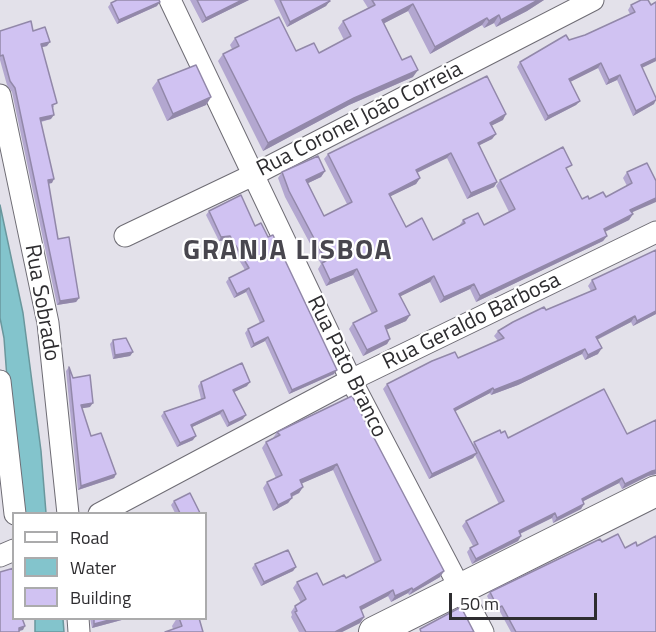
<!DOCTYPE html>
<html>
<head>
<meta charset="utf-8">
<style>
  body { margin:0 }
  #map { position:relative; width:656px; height:632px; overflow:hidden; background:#e3e1ea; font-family:"Titillium Web",sans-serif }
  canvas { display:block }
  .legend { position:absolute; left:12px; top:512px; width:195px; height:108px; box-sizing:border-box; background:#fff; border:2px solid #ababac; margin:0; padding:8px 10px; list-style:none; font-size:18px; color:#2e2d30 }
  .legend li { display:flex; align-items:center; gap:12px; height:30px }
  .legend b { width:30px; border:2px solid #ababac }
  .scale { position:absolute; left:449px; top:593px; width:148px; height:27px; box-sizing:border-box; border:3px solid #2e2d30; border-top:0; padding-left:8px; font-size:18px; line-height:21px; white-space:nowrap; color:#2e2d30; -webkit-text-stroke:4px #fff; paint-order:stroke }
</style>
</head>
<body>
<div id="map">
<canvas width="656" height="632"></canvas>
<ul class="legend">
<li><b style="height:8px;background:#fff"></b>Road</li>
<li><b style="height:16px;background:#83c4cc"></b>Water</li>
<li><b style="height:16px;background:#d0c2f2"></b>Building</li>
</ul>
<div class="scale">50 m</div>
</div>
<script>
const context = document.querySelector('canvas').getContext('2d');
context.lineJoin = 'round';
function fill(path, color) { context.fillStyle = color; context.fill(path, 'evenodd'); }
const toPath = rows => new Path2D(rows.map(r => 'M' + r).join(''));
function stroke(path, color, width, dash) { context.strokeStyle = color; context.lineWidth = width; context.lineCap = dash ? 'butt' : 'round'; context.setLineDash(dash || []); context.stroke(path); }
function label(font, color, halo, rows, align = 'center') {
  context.font = font + ' "Titillium Web",sans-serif'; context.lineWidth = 4.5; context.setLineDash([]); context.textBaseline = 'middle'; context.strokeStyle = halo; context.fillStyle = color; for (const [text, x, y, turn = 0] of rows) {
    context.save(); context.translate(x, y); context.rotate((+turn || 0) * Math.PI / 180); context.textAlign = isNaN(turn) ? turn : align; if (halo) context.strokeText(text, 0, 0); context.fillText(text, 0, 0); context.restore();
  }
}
const water = toPath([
  [0,205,23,313,41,451,46,513,17,513,4,338,0,318,0,205],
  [35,619,63,619,64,632,35,632,35,619]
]);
fill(water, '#83c4cc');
stroke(water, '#6a979d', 1.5);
const street = toPath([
  [170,0,351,380,483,632],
  [0,95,48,323,68,514],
  [125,236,253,175,593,0],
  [0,381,15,514],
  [99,514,351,380,656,232],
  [0,556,14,550],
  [78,618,79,632]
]);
const secondary = toPath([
  [374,632,656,491]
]);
stroke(street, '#6e6c74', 23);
stroke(secondary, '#6e6c74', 32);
stroke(street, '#fff', 21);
stroke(secondary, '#fff', 30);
fill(toPath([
  [190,0,249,0,202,23],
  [274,0,329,0,326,6,287,27],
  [363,0,544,0,527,11,496,27,494,23,484,28,482,25,430,54,408,11,384,23,402,60,413,77,349,105,263,151,218,61,223,54,232,49,230,45,235,38,296,51,319,53,344,40,338,28,343,21,368,8],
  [111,3,157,6,117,24,108,7],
  [631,5,651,5,656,61,642,68,654,104,633,116,617,80,606,85,598,68,570,82,580,101,576,105,545,121,517,67,520,62,569,40,585,35,630,14,628,10],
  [0,31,33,31,47,46,42,47,54,107,52,108,51,119,41,122,52,183,48,184,58,239,79,298,76,302,57,305,12,92,7,85,0,60],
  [158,80,211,97,206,105,167,121,152,88],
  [503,120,492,125,496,134,492,139,479,145,497,182,494,187,467,199,447,158,417,173,420,178,416,184,390,196,406,227,433,240,459,226,463,220,484,225,509,212,496,186,500,180,567,171,582,199,589,199,606,197,627,186,623,178,627,172,647,163,632,213,633,214,629,220,605,232,607,236,603,241,476,302,470,289,440,303,430,282,400,296,410,315,406,321,386,330,390,339,387,344,363,356,349,329,353,323,372,314,353,275,326,286,318,269,321,264,285,197,278,178,282,172,325,171,321,177,308,183,324,216,347,204,324,159,328,154],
  [209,211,255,226,334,374,289,394,265,341,251,348,245,333,248,329,260,323,246,292,234,298,226,282,229,278,245,270,227,240,219,241,206,215],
  [656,250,656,314,633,326,631,322,597,340,598,354,585,360,582,354,518,385,491,395,490,393,455,411,473,445,474,442,501,433,508,438,627,434,656,420,656,474,648,476,622,489,619,483,583,501,584,504,581,509,553,523,552,518,520,534,521,536,518,541,472,564,467,552,470,548,473,546,462,526,466,521,499,504,475,455,473,458,429,479,383,389,387,384,458,358,498,341,494,336,498,331,591,291,588,286,592,280],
  [113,340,133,352,130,356,113,359,110,344],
  [69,367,73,378,90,407,82,408,91,436,116,474,114,478,78,490,66,371],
  [201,382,247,386,234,392,243,419,227,427,220,414,192,427,193,440,177,447,161,416,164,412,201,399,198,386],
  [352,396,444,571,440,577,409,595,408,593,391,602,388,596,361,610,364,617,360,623,342,632,299,632,291,617,292,615,291,612,295,606,301,603,293,588,297,582,323,585,346,578,375,563,333,470,302,483,303,487,299,493,292,497,292,498,288,503,273,511,263,488,267,482,276,478,262,448,266,442,273,438,277,432],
  [174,501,200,513,175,513,171,505],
  [602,542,625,548,637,546,656,632,511,632,499,610,495,612,487,596,490,592],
  [255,564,296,567,293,571,261,586,252,568],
  [90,618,129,618,92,628],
  [177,618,199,618,173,629,172,626]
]), '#b3a7d0');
fill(toPath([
  [242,0,249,0,202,23,206,18],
  [538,0,544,0,527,11,496,27,501,20],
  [330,1,326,6,287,27,290,22],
  [160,2,157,6,117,24,119,20],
  [413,4,408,11,377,27,382,20],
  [499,15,494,23,484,28,489,21],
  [487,18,482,25,430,54,435,47],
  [50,42,47,46,38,48,41,44],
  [656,58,656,61,637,70,641,65],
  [601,63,598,68,566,84,569,79],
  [418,70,413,77,349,105,263,151,268,143,354,98],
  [620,75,617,80,606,85,609,80],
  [211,97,206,105,167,121,173,114],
  [656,100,654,104,633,116,636,111],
  [580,101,576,105,545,121,548,116],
  [506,114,503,120,487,128,490,123],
  [54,115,51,119,38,122,40,118],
  [496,134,492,139,474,148,478,143],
  [451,153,447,158,412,175,416,170],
  [325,171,321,177,302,186,306,180],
  [420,178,416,184,385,199,389,194],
  [54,179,52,183,45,184,48,180],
  [497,182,494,187,467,199,471,193],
  [656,198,656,202,626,215,630,210],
  [633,214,629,220,600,234,604,229],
  [230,236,227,240,219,241,221,237],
  [607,236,603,241,476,302,480,296],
  [357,269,353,275,326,286,330,280],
  [434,276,430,282,395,299,399,294],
  [474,284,470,289,440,303,444,297],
  [249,288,246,292,234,298,237,294],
  [79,298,76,302,57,305,60,301],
  [656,311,656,314,633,326,637,321],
  [410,315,406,321,381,332,385,326],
  [635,316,631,322,592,342,596,337],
  [268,337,265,341,251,348,254,344],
  [390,339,387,344,363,356,367,350],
  [602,348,598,354,585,360,588,355],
  [585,349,582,354,518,385,491,395,494,390],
  [133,352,130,356,113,359,115,355],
  [337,370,334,374,289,394,292,390],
  [250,382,247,386,230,394,233,390],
  [493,388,490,393,450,414,454,409],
  [93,403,90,407,78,409,81,405],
  [223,410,220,414,188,429,191,425],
  [246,415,243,419,227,427,229,423],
  [196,436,193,440,177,447,180,443],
  [477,453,473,458,429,479,432,474],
  [337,464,333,470,296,486,300,480],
  [656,470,656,474,648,476,622,489,625,484,652,471],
  [116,474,114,478,78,490,81,486],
  [622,478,619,483,578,504,582,499],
  [303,487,299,493,286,499,291,494],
  [292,498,288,503,273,511,278,505],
  [584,504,581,509,553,523,557,518],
  [555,513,552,518,515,536,519,531],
  [521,536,518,541,472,564,476,559],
  [296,567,293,571,261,586,264,582],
  [444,571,440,577,409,595,413,590],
  [412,588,408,593,391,602,395,596],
  [393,590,388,596,356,613,360,607],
  [364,617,360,623,342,632,335,632],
  [117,618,129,618,92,628,94,624],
  [25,626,23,630,16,632,19,628]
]), '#9288a9');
const building = toPath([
  [117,0,159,0,160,2,119,20,111,3,117,0],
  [197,0,242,0,206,18,197,0],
  [280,0,329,0,330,1,290,22,280,0],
  [372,0,538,0,501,20,499,15,489,21,487,18,435,47,413,4,382,20,402,60,411,56,418,70,354,98,268,143,223,54,239,46,235,38,279,17,296,51,314,43,319,53,351,36,343,21,375,5,372,0],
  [641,0,648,0,651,5,656,2,656,58,641,65,656,98,656,100,636,111,620,75,609,80,601,63,569,79,580,101,548,116,520,62,566,35,569,40,585,35,635,12,631,5,641,0],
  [31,21,33,31,45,27,50,42,41,44,57,103,52,105,54,115,40,118,54,179,48,180,58,239,69,237,79,298,60,301,15,88,10,81,3,55,0,56,0,31,31,21],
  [196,65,211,97,173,114,158,80,196,65],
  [487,76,506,114,490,123,496,134,478,143,497,182,471,193,451,153,434,161,416,170,420,178,389,194,406,227,422,218,433,240,465,223,463,220,478,213,484,225,515,209,500,180,563,147,572,165,566,168,582,199,588,196,589,199,603,192,606,197,632,183,627,172,647,163,656,181,656,198,630,210,633,214,604,229,607,236,480,296,474,284,444,297,434,276,399,294,410,315,385,326,390,339,367,350,353,323,377,311,357,269,330,280,322,263,326,261,289,191,282,172,318,156,325,171,306,180,324,216,352,202,328,154,487,76],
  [241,195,255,226,261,223,268,237,273,235,337,370,292,390,268,337,254,344,248,329,264,321,249,288,237,294,229,278,249,268,230,236,221,237,209,211,241,195],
  [656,250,656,311,637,321,635,316,596,337,602,348,588,355,585,349,522,379,494,390,493,388,454,409,477,453,432,474,387,384,432,361,455,352,458,358,504,338,498,331,513,322,544,307,546,310,596,289,592,280,656,250],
  [126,338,133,352,115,355,113,340,126,338],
  [242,363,250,382,233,390,246,415,229,423,223,410,191,425,196,436,180,443,164,412,205,398,201,382,242,363],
  [69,367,73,378,90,375,93,403,81,405,91,436,101,433,116,474,81,486,69,367],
  [604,389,627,434,656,420,656,470,652,471,625,484,622,478,582,499,584,504,557,518,555,513,519,531,521,536,476,559,470,548,478,544,466,521,504,501,474,442,500,430,501,433,505,431,508,438,604,389],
  [352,396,444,571,413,590,412,588,395,596,393,590,360,607,364,617,335,632,306,632,295,612,297,611,295,606,306,599,297,582,317,573,323,585,344,575,346,578,381,560,337,464,300,480,303,487,291,494,292,498,278,505,267,482,282,475,266,442,280,435,277,432,352,396],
  [190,493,200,513,180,513,174,501,190,493],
  [618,534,625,548,636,542,637,546,656,536,656,632,516,632,502,606,498,608,490,592,600,539,602,542,618,534],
  [288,550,296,567,264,582,255,564,288,550],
  [14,568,14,618,22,618,25,626,19,628,19,632,0,632,0,572,14,568],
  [461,607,474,632,421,632,420,629,461,607],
  [94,618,117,618,94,624,94,618],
  [179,618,199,618,203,632,165,632,182,626,179,618]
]);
fill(building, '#d0c2f2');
stroke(building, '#9288a9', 1.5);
label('22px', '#2e2d30', '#fff', [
  ["Rua Coronel João Correia",360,120,-27],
  ["Rua Sobrado",41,303,80],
  ["Rua Geraldo Barbosa",472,322,-26],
  ["Rua Pato Branco",346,367,64]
]);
context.letterSpacing = '1.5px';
label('bold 28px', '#48464e', '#fff', [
  ["GRANJA LISBOA",288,252]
]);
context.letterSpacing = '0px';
</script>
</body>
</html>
